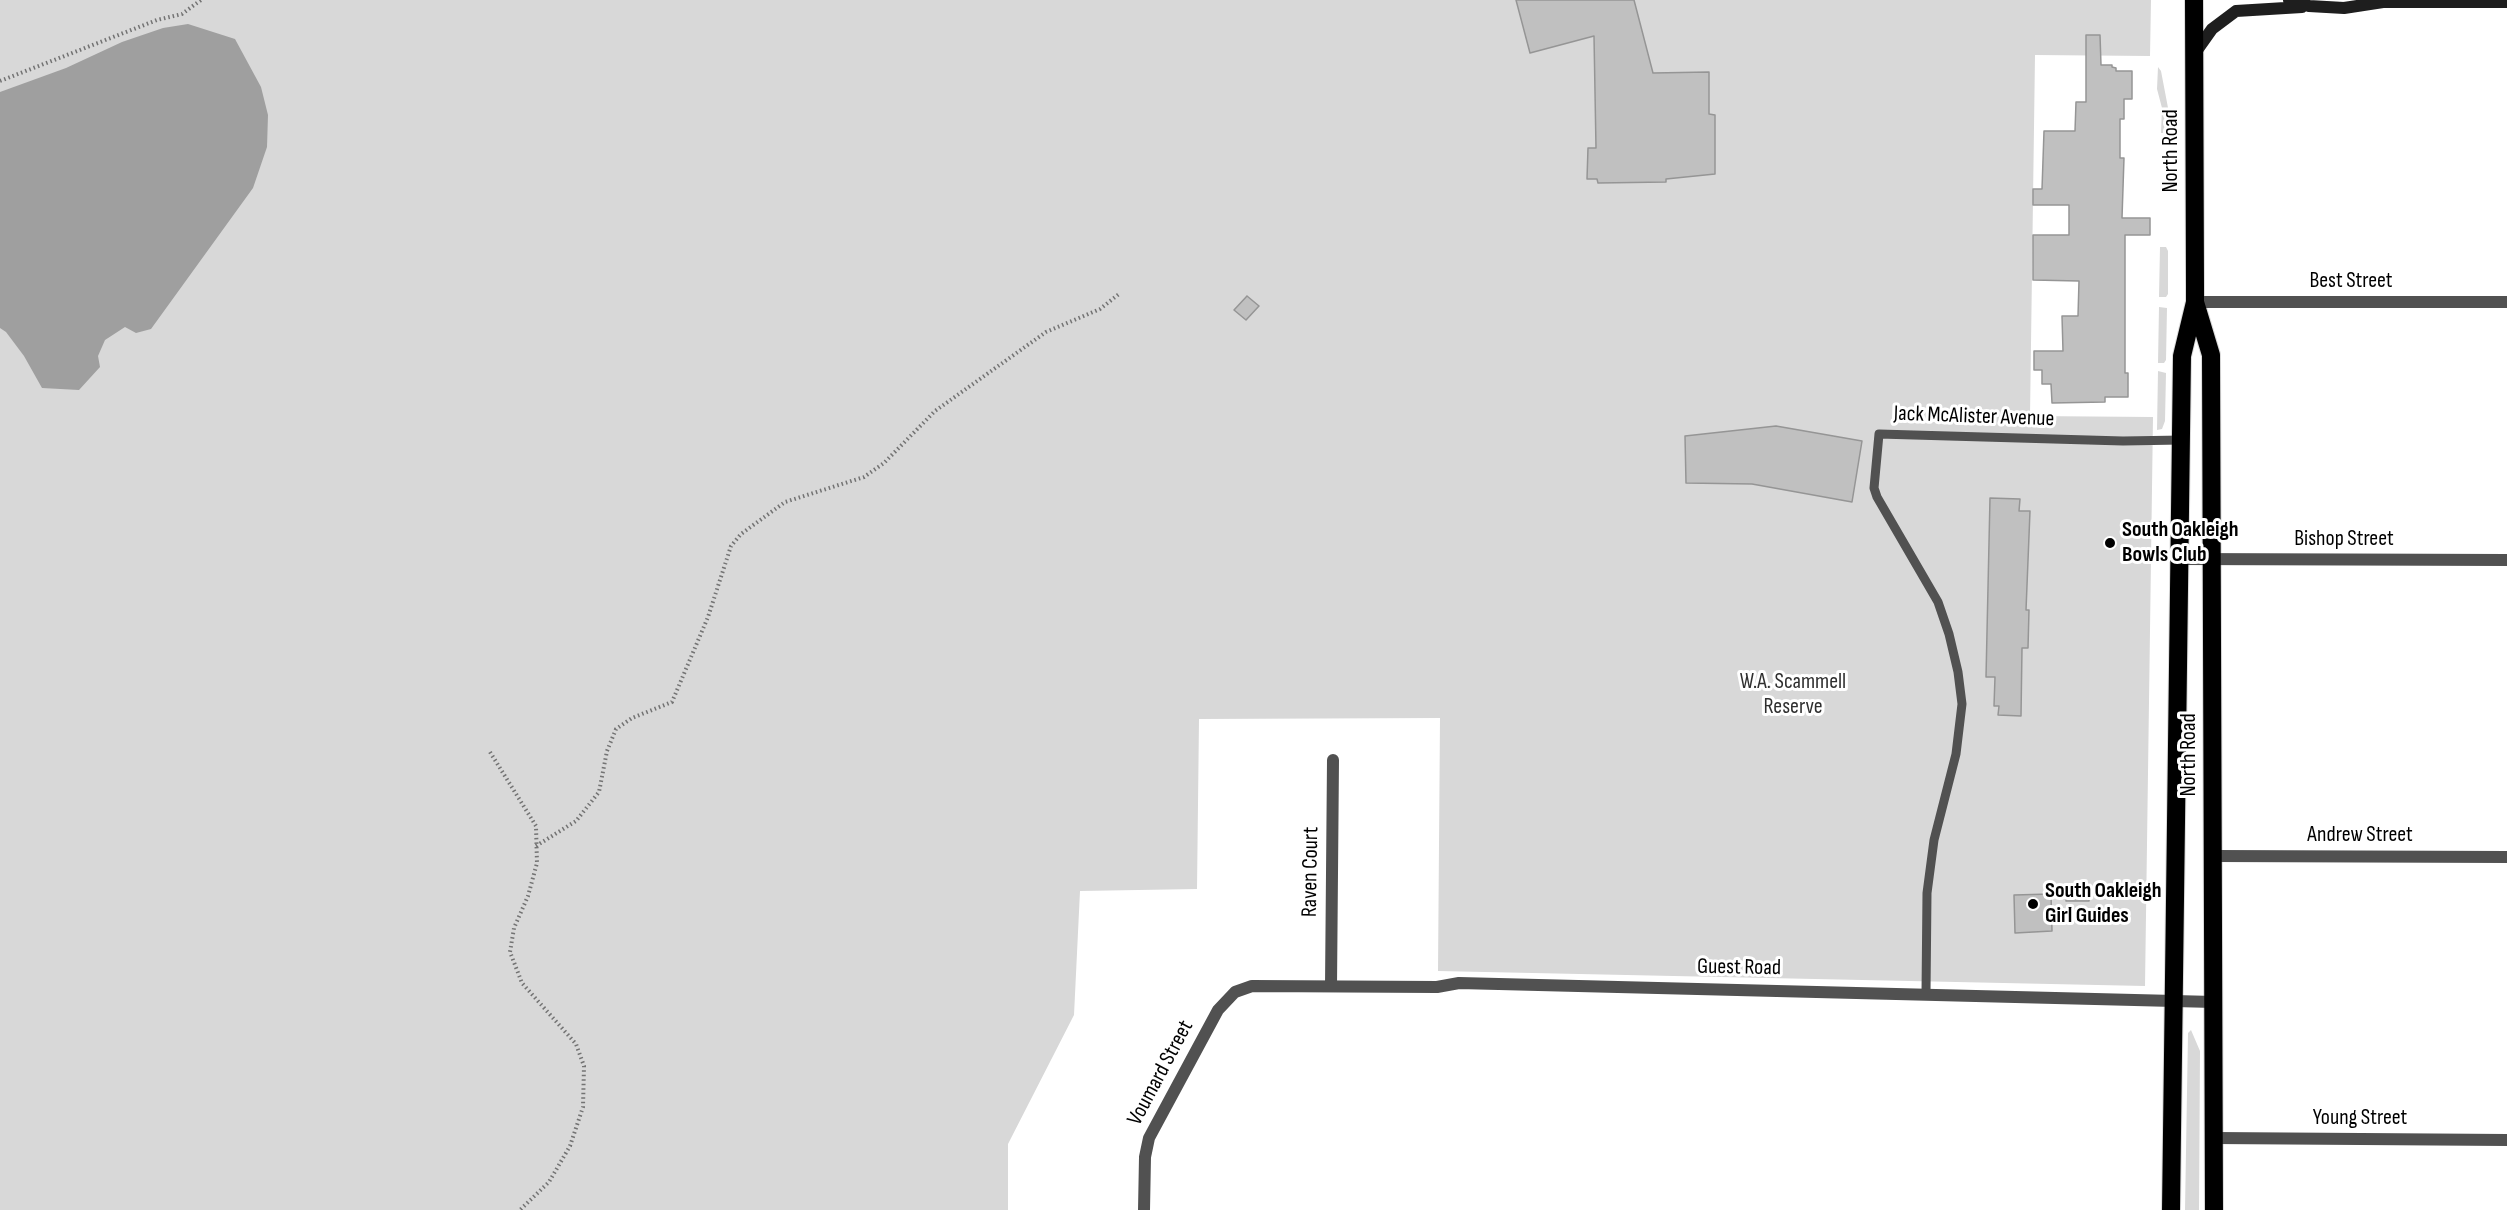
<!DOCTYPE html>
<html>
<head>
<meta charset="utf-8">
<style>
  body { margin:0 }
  canvas { display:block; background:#fff }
</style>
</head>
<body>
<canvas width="2507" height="1210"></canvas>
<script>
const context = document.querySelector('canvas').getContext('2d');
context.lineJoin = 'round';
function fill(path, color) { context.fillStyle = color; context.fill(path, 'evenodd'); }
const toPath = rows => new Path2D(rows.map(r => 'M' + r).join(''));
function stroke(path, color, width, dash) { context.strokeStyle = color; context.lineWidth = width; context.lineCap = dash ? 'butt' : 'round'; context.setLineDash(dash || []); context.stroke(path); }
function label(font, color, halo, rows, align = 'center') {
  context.font = font + ' "Sofia Sans Condensed",sans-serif'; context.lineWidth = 6; context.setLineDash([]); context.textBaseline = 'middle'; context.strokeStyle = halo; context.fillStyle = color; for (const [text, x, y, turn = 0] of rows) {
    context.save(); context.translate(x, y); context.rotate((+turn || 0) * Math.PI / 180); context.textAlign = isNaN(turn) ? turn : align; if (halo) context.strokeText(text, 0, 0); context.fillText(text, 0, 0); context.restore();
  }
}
fill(toPath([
  [0,0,2151,0,2150,56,2035,55,2030,416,2153,417,2145,986,1438,971,1440,718,1199,719,1197,889,1080,891,1074,1015,1008,1144,1008,1210,0,1210],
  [2158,67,2161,71,2169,113,2170,128,2164,133,2161,133,2162,108,2157,89],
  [2160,247,2166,247,2168,251,2168,294,2166,297,2159,297],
  [2159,307,2167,308,2166,360,2164,363,2158,363],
  [2158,371,2166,373,2165,421,2162,429,2157,430],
  [2191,1030,2200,1051,2199,1210,2185,1210,2188,1033]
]), '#d8d8d8');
fill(toPath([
  [188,24,235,39,261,87,268,115,267,147,253,188,151,329,136,333,125,327,105,340,98,356,100,367,79,390,42,388,24,356,6,332,0,328,0,92,66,68,122,42,163,28]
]), '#9f9f9f');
const building = toPath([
  [1516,0,1634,0,1653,73,1709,72,1709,114,1715,115,1715,174,1666,179,1666,182,1598,183,1597,179,1587,179,1588,148,1596,148,1594,36,1530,53,1516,0],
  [2086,35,2100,35,2101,65,2112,65,2112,67,2116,68,2116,71,2132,71,2132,99,2124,99,2124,119,2120,119,2120,158,2124,158,2122,218,2150,218,2150,235,2125,235,2125,373,2128,373,2128,397,2105,397,2105,402,2052,403,2051,384,2042,384,2042,370,2034,370,2034,351,2063,351,2062,316,2078,316,2079,281,2033,280,2033,235,2069,235,2069,205,2033,205,2033,189,2042,189,2044,131,2075,131,2076,102,2086,102,2086,35],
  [1247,296,1259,306,1246,320,1234,310,1247,296],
  [1776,426,1862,441,1852,502,1752,484,1686,483,1685,436,1776,426],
  [1990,498,2020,499,2019,511,2030,511,2026,610,2029,610,2028,648,2022,648,2021,716,1998,715,1999,706,1994,706,1995,677,1986,677,1990,498],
  [2066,884,2089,884,2089,901,2066,901,2066,884],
  [2051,894,2052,931,2015,933,2014,895,2051,894]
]);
fill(building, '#c0c0c0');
stroke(building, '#959595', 1.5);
const highway = toPath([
  [2195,302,2211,355,2214,1210],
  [2171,1210,2182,356,2195,302,2195,287,2194,0]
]);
stroke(highway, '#dbdbdb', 20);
stroke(toPath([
  [0,81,157,20,182,14,201,0],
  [490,752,536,826,537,863,528,896,514,928,510,952,522,983,576,1044,584,1066,583,1107,570,1146,549,1182,520,1210],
  [536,846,576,821,599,792,607,751,616,729,632,718,672,702,708,617,731,546,741,534,785,502,864,477,884,463,935,411,1046,332,1100,309,1119,294]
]), '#737373', 4, [1.5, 3]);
stroke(toPath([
  [1926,993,1927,893,1934,840,1956,754,1962,704,1958,672,1949,634,1938,602,1877,497,1874,488,1879,434,2123,441,2182,440]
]), '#515151', 9);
stroke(toPath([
  [2195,302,2507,302],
  [2181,559,2507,560],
  [2214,856,2507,857],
  [1331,986,1333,760],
  [2214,1138,2507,1140],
  [1144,1210,1145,1157,1149,1138,1218,1010,1235,992,1252,986,1437,987,1459,983,2214,1002]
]), '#515151', 12);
stroke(toPath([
  [2289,0,2309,6,2344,8,2383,2,2507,2],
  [2195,53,2212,29,2236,11,2302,7]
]), '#1e1e1e', 12);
stroke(highway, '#000', 18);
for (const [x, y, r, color] of [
  [2110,543,6,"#000"],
  [2033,904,6,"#000"]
]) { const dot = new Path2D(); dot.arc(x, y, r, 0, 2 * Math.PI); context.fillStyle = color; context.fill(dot); stroke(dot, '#fff', 2); }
label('22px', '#000', '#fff', [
  ["North Road",2171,151,-90],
  ["Best Street",2351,281],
  ["Jack McAlister Avenue",1974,417,2],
  ["Bishop Street",2344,539],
  ["North Road",2189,755,-90],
  ["Andrew Street",2360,835],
  ["Raven Court",1311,872,-89],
  ["Guest Road",1739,968,1],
  ["Voumard Street",1161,1073,-62],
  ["Young Street",2360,1118]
]);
label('bold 22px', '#000', '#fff', [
  ["South Oakleigh",2122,530],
  ["Bowls Club",2122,555],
  ["South Oakleigh",2045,891],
  ["Girl Guides",2045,916]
], 'left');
label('22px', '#2f2f2f', '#fff', [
  ["W.A. Scammell",1793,682],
  ["Reserve",1793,707]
]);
</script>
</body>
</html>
